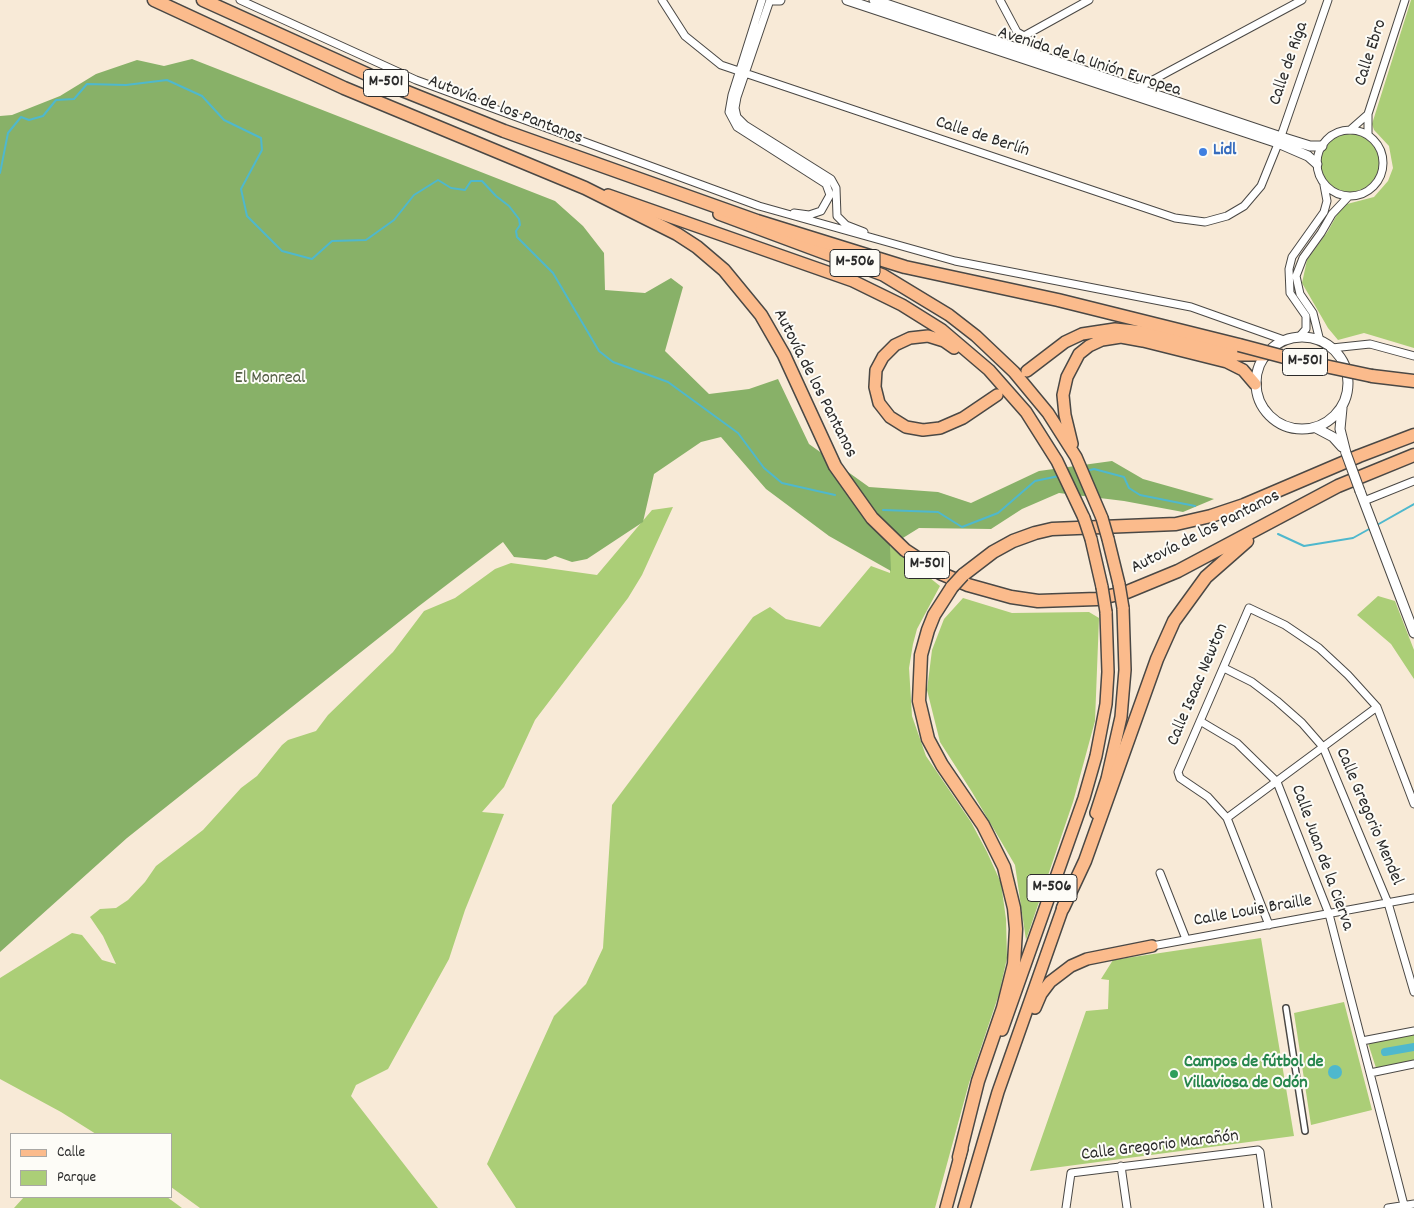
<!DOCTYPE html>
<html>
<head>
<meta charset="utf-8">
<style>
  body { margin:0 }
  #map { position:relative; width:1414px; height:1208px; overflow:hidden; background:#f8ead7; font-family:Dekko,sans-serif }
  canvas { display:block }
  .legend { position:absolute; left:10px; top:1133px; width:162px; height:65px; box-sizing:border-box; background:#fdfcf7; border:1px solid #a9a8a5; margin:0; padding:6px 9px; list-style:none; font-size:15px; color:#2b2b2b }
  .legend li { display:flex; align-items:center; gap:10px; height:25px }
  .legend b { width:25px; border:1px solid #a9a8a5 }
</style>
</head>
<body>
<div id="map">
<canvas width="1414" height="1208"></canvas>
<ul class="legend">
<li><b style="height:6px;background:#fbbb8c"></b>Calle</li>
<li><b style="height:14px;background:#abce77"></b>Parque</li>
</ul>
</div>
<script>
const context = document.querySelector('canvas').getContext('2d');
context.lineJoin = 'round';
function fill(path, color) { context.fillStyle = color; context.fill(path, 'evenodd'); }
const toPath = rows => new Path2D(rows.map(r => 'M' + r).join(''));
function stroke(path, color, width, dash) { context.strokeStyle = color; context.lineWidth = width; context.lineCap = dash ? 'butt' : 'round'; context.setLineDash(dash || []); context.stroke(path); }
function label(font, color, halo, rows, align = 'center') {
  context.font = font + ' Dekko,sans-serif'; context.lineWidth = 4; context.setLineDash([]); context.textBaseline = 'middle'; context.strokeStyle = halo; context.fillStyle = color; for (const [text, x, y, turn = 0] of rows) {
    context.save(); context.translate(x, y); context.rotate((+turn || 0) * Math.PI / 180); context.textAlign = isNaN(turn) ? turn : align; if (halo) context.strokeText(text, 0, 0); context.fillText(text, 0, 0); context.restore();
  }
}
fill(toPath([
  [1411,0,1414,0,1414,348,1364,333,1338,340,1328,328,1302,283,1307,260,1328,231,1339,211,1347,204,1374,197,1388,181,1393,168,1389,146,1374,130,1372,124],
  '1321 163a29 29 0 1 1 58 0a29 29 0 1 1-58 0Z',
  [673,507,642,575,628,598,535,720,504,787,482,812,504,814,465,910,449,959,388,1069,356,1085,351,1096,438,1208,200,1208,171,1187,171,1134,96,1134,61,1112,0,1079,0,978,72,933,82,935,102,960,116,964,103,936,90,917,100,909,116,908,128,900,145,882,156,866,203,830,241,788,257,776,282,745,288,740,316,731,328,715,393,652,424,611,455,598,495,569,511,563,597,575,652,510],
  [890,546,940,586,917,629,913,644,909,668,912,716,926,756,971,822,987,852,1001,883,1006,919,1007,958,999,994,969,1083,935,1208,516,1208,487,1164,554,1016,586,984,603,948,612,805,753,617,770,607,786,619,820,627,871,566,890,573],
  [1378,596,1395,601,1414,650,1414,679,1391,644,1357,615],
  [963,598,1012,613,1089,612,1099,618,1095,721,1073,802,1026,940,1015,865,972,792,940,742,927,690,932,650,944,619],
  [1261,938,1294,1136,1030,1171,1086,1011,1108,1009,1109,980,1101,979,1113,960],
  [1344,1002,1372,1110,1311,1125,1294,1013],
  [1414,1035,1414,1061,1376,1068,1368,1043],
  [24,1197,167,1197,182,1208,14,1208]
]), '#abce77');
fill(toPath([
  [192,59,555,201,583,226,604,253,605,290,645,293,671,278,683,287,665,351,709,394,749,389,778,379,809,444,869,487,938,492,971,503,1039,471,1112,461,1143,479,1214,499,1183,512,1124,501,1059,493,1022,509,991,529,919,528,890,546,891,571,829,536,766,489,721,437,701,442,654,474,643,522,587,559,572,562,555,556,546,560,514,557,503,542,419,606,127,838,0,952,0,116,12,115,60,96,96,74,137,60,164,66]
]), '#88b168');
fill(toPath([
  '1328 1072a7 7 0 1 1 14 0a7 7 0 1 1-14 0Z'
]), '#4fb8cd');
stroke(toPath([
  [0,173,8,133,21,117,29,120,43,116,56,100,74,99,87,84,126,85,167,80,202,96,224,120,261,138,262,150,241,189,247,216,282,251,312,259,332,241,366,240,394,220,414,195,438,180,451,188,465,190,471,181,482,181,496,196,509,206,519,219,520,225,516,231,517,237,553,273,599,351,613,362,668,382,738,433,764,468,782,483,835,495],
  [1086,471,1094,469,1124,477,1129,488,1140,495,1195,506],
  [883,510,938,512,962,527,998,513,1035,481,1059,476],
  [1377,525,1414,504],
  [1278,534,1304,546,1353,538,1371,528]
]), '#4fb8cd', 2);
stroke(toPath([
  [1385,1052,1414,1047]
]), '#4fb8cd', 8);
const pedestrian = toPath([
  [1286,1008,1305,1131]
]);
const minor = toPath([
  [240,0,416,80,759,206,955,261,1191,307,1284,340],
  [662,0,685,36,721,65,1175,218,1205,222,1227,216,1244,206,1261,186,1280,139,1328,0],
  [762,0,732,95,729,112,737,127,826,184,830,195,821,211,809,215,794,213],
  [770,0,737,97,735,108,737,117,745,125,831,179,836,188,837,216,846,225,864,232],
  [1000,0,1017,32,1024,36,1089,0],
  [1024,36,1027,50],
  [1138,88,1302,0],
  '1317 163a33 33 0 1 1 66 0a33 33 0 1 1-66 0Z',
  [1350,130,1367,115],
  [1368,135,1368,114,1405,0],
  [1299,337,1306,329,1306,316,1290,293,1289,269,1292,257,1324,212,1327,201,1324,185],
  [1320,341,1313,313,1300,294,1296,276,1303,258,1321,233,1332,214,1348,197],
  [1332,348,1370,344,1414,356],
  [1364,501,1414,481],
  [1224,668,1252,682,1277,701,1302,723,1323,747,1388,903,1414,992],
  [1200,721,1237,743,1277,782,1329,914,1404,1205],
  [1227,818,1377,707],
  [1160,873,1186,939],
  [1269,925,1227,818,1208,797,1180,778,1178,772,1249,608,1285,625,1319,648,1348,675,1377,707,1414,804],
  [1152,946,1414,898],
  [1362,1041,1414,1031],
  [1370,1073,1414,1064],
  [1121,1166,1127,1208],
  [1066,1208,1071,1173,1258,1150,1260,1152,1268,1208],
  [1388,1208,1414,1204]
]);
const tertiary = toPath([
  [773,0,780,0],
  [847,0,1278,143,1308,156,1317,164],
  [874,0,1281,137,1310,146,1322,146],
  '1256 383a46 46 0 1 1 92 0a46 46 0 1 1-92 0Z',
  [1342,408,1340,429,1346,453],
  [1316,428,1333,437,1342,447],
  [1360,491,1414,633]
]);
const primary = toPath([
  [608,195,853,281,902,305,942,330,989,370,1026,412,1057,461,1084,518],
  [719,214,883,275,949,315,976,336,1014,372,1048,413,1076,457,1102,518],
  [954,348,944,341,928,336,910,338,895,345,883,357,876,370,875,387,879,403,890,417,906,427,923,430,940,428,963,418,997,395],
  [1027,371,1065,342,1082,334,1115,329,1144,332,1236,355,1265,355],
  [1072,444,1065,415,1063,395,1067,377,1079,354,1089,346,1102,340,1121,337,1143,341,1227,362,1243,370,1255,384],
  [1091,539,1102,587],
  [1108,539,1119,584],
  [1096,813,1107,779,1121,717,1125,670,1123,608],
  [1035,1008,1041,994,1050,982,1071,966,1087,959,1152,946],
  [1002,1030,1084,798,1096,756,1106,704,1108,672,1106,612],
  [946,1208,962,1149],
  [964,1208,998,1092,1066,899]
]);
const motorway = toPath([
  [154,0,344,88,585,188,677,234,697,247,724,270,761,315,784,355,835,466,872,518,905,550,940,573,968,585,1011,597,1038,601,1097,599,1127,592,1178,571,1338,486,1414,455],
  [203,0,402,90,504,131,757,221,905,267,1058,300,1239,345],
  [1372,376,1414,381],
  [963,575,993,552,1013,541,1035,533,1052,529,1176,524,1211,516,1244,505,1359,456,1414,435],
  [952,587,934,615,928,630,921,655,919,701,928,739,942,765,983,825,1004,867,1014,908,1016,929,1014,964,1003,1008,978,1081,959,1157],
  [1063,908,1085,861,1157,659,1174,621,1206,577,1247,541]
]);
stroke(pedestrian, '#4a4845', 8);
stroke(minor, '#4a4845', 9);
stroke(tertiary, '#4a4845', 11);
stroke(primary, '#4a4845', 14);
stroke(motorway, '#4a4845', 15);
stroke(pedestrian, '#fff', 5);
stroke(minor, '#fff', 7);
stroke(tertiary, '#fff', 9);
stroke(primary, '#fbbb8c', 11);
stroke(motorway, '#fbbb8c', 12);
const tertiaryBridge = toPath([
  [1346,453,1360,491]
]);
const primaryBridge = toPath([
  [1084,518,1091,539],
  [1102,518,1108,539],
  [1119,584,1123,608],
  [1102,587,1106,612]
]);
const motorwayBridge = toPath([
  [1239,345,1292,359,1372,376],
  [952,587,963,575]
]);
stroke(tertiaryBridge, '#4a4845', 11, []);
stroke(primaryBridge, '#4a4845', 14, []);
stroke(motorwayBridge, '#4a4845', 15, []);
stroke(tertiaryBridge, '#fff', 9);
stroke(primaryBridge, '#fbbb8c', 11);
stroke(motorwayBridge, '#fbbb8c', 12);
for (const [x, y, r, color] of [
  [1203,152,5,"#3f7fe0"],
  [1174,1074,5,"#2e9e5b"]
]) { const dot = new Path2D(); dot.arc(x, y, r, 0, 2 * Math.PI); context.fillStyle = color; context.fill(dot); stroke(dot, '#fdfcf7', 2); }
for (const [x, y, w] of [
  [386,83,45],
  [855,263,50],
  [1305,362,45],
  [927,565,45],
  [1052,888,50]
]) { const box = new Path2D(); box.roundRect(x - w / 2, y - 13.5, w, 27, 4); context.fillStyle = '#fdfcf7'; context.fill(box); stroke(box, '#2b2b2b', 1); }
label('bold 16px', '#2b2b2b', null, [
  ["M-501",386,83],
  ["M-506",855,263],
  ["M-501",1305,362],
  ["M-501",927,565],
  ["M-506",1052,888]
]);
label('18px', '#2b2b2b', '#fdfcf7', [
  ["Calle Ebro",1372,53,-72],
  ["Avenida de la Unión Europea",1089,63,18],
  ["Calle de Riga",1290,64,-71],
  ["Autovía de los Pantanos",505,111,21],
  ["Calle de Berlín",982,138,18],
  ["Autovía de los Pantanos",814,384,63],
  ["Autovía de los Pantanos",1206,533,-27],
  ["Calle Isaac Newton",1199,685,-67],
  ["Calle Gregorio Mendel",1368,817,67],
  ["Calle Juan de la Cierva",1321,858,70],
  ["Calle Louis Braille",1253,912,-10],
  ["Calle Gregorio Marañón",1160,1147,-7]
]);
label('bold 18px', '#366cbe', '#fdfcf7', [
  ["Lidl",1213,152]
], 'left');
label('18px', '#515c42', '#fdfcf7', [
  ["El Monreal",270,380]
]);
label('bold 18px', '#27864d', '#fdfcf7', [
  ["Campos de fútbol de",1184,1064],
  ["Villaviosa de Odón",1184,1085]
], 'left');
</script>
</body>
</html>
